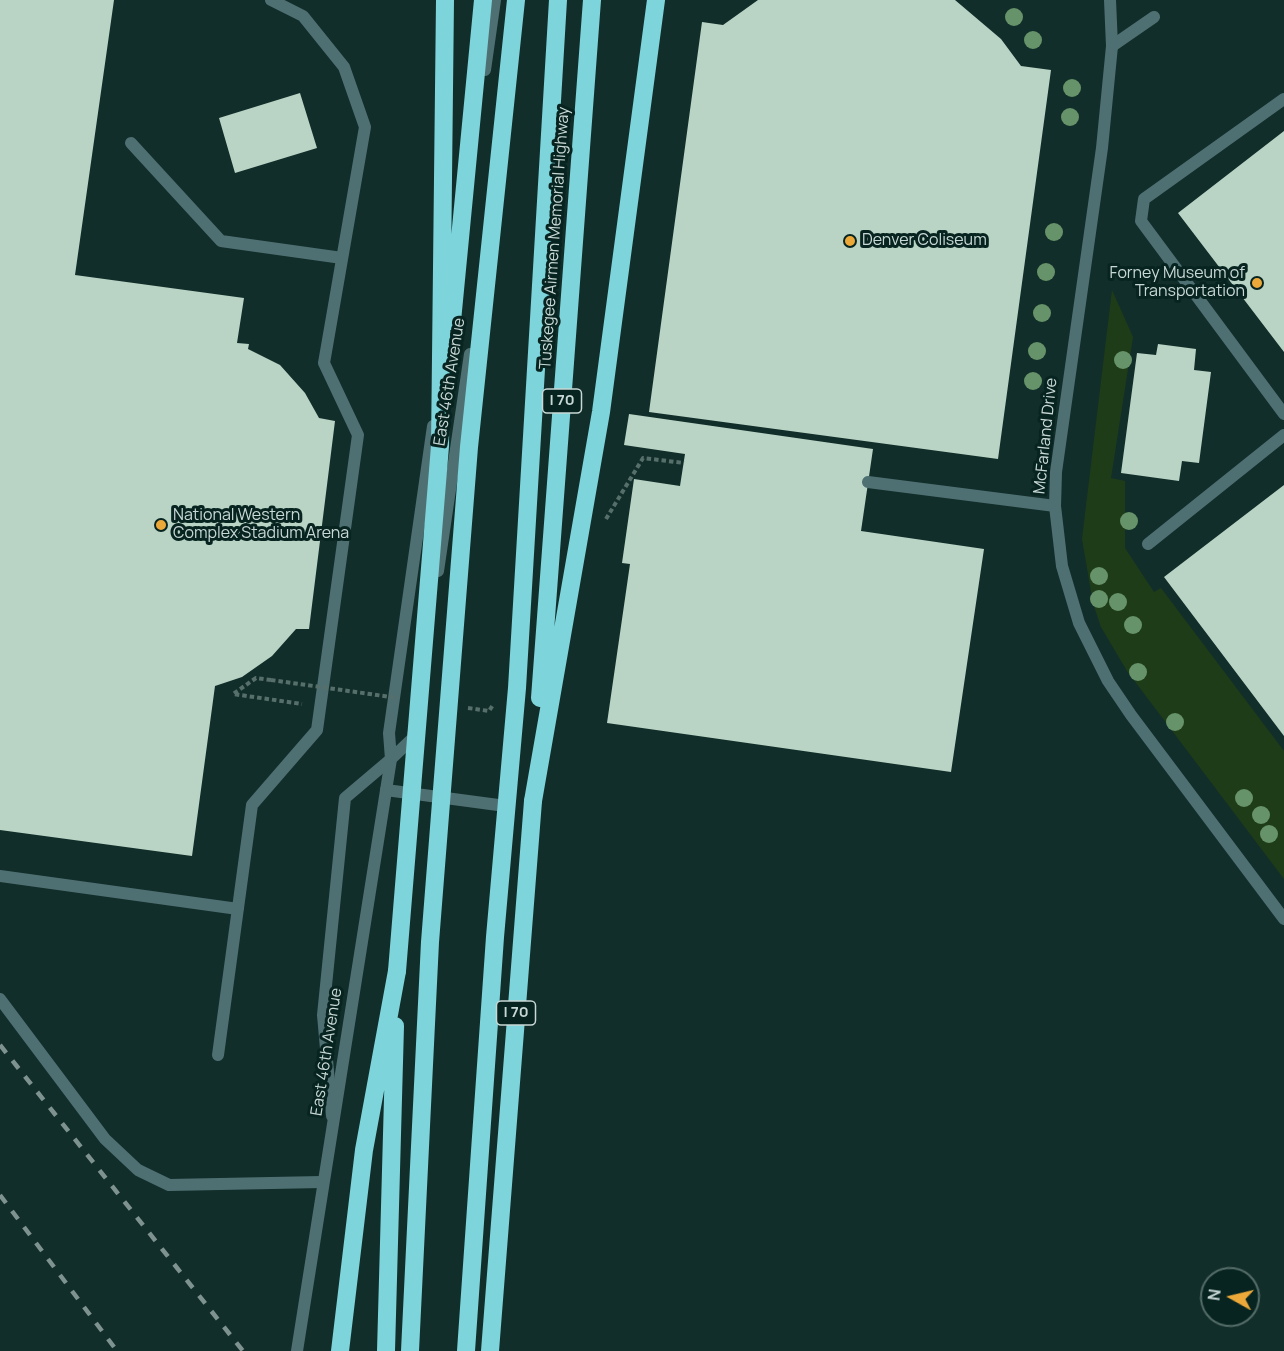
<!DOCTYPE html>
<html>
<head>
<meta charset="utf-8">
<style>
  body { margin:0 }
  #map { position:relative; width:1284px; height:1351px; overflow:hidden; background:#122e2a; font-family:Manrope,sans-serif }
  canvas { display:block }
  .north { position:absolute; left:1200px; top:1267px; width:60px; height:60px; box-sizing:border-box; background:#072420; border:2px solid #546c68; border-radius:50%; rotate:278deg; font-size:16px; font-weight:700; line-height:24px; text-align:center; color:#c8d8d5 }
  .north::after { content:''; display:block; margin:auto; width:21px; height:27px; background:#eca93a; clip-path:polygon(50% 0,100% 100%,50% 72%,0 100%) }
</style>
</head>
<body>
<div id="map">
<canvas width="1284" height="1351"></canvas>
<div class="north">N</div>
</div>
<script>
const context = document.querySelector('canvas').getContext('2d');
context.lineJoin = 'round';
function fill(path, color) { context.fillStyle = color; context.fill(path, 'evenodd'); }
const toPath = rows => new Path2D(rows.map(r => 'M' + r).join(''));
function stroke(path, color, width, dash) { context.strokeStyle = color; context.lineWidth = width; context.lineCap = dash ? 'butt' : 'round'; context.setLineDash(dash || []); context.stroke(path); }
function label(font, color, halo, rows, align = 'center') {
  context.font = font + ' Manrope,sans-serif'; context.lineWidth = 6; context.setLineDash([]); context.textBaseline = 'middle'; context.strokeStyle = halo; context.fillStyle = color; for (const [text, x, y, turn = 0] of rows) {
    context.save(); context.translate(x, y); context.rotate((+turn || 0) * Math.PI / 180); context.textAlign = isNaN(turn) ? turn : align; if (halo) context.strokeText(text, 0, 0); context.fillText(text, 0, 0); context.restore();
  }
}
fill(toPath([
  [1112,290,1133,337,1111,478,1125,481,1125,548,1154,592,1161,588,1284,751,1284,879,1127,671,1101,627,1093,603,1082,539]
]), '#1f3c18');
fill(toPath([
  [0,0,114,0,75,275,244,298,237,343,249,344,248,349,280,365,305,393,319,418,335,421,309,629,296,629,272,656,242,677,215,686,192,856,0,830],
  [758,0,955,0,1001,39,1021,66,1051,70,998,459,649,412,702,22,723,25],
  [300,93,317,148,235,173,219,118],
  [1284,131,1284,352,1178,213],
  [1158,344,1196,349,1194,370,1211,372,1199,463,1182,461,1179,481,1121,473,1137,353,1156,355],
  [629,414,873,449,861,531,984,549,951,772,607,723,630,564,622,563,634,479,680,486,685,454,624,445],
  [1284,485,1284,736,1164,577]
]), '#b9d4c5');
stroke(toPath([
  [271,680,256,678,233,694,302,704]
]), '#576f6b', 4, [4.5, 3]);
stroke(toPath([
  [1112,46,1154,17],
  [1284,99,1144,199,1141,221,1284,414],
  [131,143,221,241,342,258],
  [868,482,1055,506],
  [1148,544,1284,435],
  [386,790,498,805],
  [0,876,238,909],
  [0,999,105,1139,138,1170,169,1185,322,1182],
  [218,1055,252,805,317,730,358,435,324,363,365,127,344,67,303,16,271,0],
  [332,1116,323,1015,345,798,391,759]
]), '#4f7073', 12);
stroke(toPath([
  [1110,0,1112,46,1102,148,1056,472,1055,506,1062,566,1079,623,1108,681,1131,715,1284,919],
  [485,70,495,0],
  [438,571,470,354],
  [391,759,413,738,414,731],
  [297,1351,391,759,389,733,433,426]
]), '#4f7073', 12);
stroke(toPath([
  [340,1351,364,1150,397,971],
  [386,1351,395,1026],
  [490,1351,533,801]
]), '#7ed4db', 18);
stroke(toPath([
  [0,1045,243,1351],
  [0,1195,117,1351]
]), '#7e938f', 4.5, [10, 10]);
stroke(toPath([
  [606,519,643,458,684,463],
  [271,680,398,698],
  [468,708,489,711,493,705]
]), '#576f6b', 4, [4.5, 3]);
stroke(toPath([
  [452,321,483,0],
  [540,698,592,0],
  [533,801,601,412,656,0],
  [397,971,440,446,445,0],
  [410,1351,430,942,469,447,516,0],
  [466,1351,495,937,517,688,558,0]
]), '#7ed4db', 18);
context.fillStyle = '#669369';
for (const [x, y] of [
  [1014,17],
  [1033,40],
  [1072,88],
  [1070,117],
  [1054,232],
  [1046,272],
  [1042,313],
  [1037,351],
  [1123,360],
  [1033,381],
  [1129,521],
  [1099,576],
  [1099,599],
  [1118,602],
  [1133,625],
  [1138,672],
  [1175,722],
  [1244,798],
  [1261,815],
  [1269,834]
]) { context.beginPath(); context.arc(x, y, 9, 0, 2 * Math.PI); context.fill(); }
for (const [x, y, r, color] of [
  [850,241,6,"#eca93a"],
  [1257,283,6,"#eca93a"],
  [161,525,6,"#eca93a"]
]) { const dot = new Path2D(); dot.arc(x, y, r, 0, 2 * Math.PI); context.fillStyle = color; context.fill(dot); stroke(dot, '#072420', 2); }
for (const [x, y, w] of [
  [562,401,39],
  [516,1013,39]
]) { const box = new Path2D(); box.roundRect(x - w / 2, y - 12, w, 24, 4.5); context.fillStyle = '#072420'; context.fill(box); stroke(box, '#c8d8d5', 1.5); }
label('bold 15px', '#c8d8d5', null, [
  ["I 70",562,401],
  ["I 70",516,1013]
]);
label('16px', '#c8d8d5', '#072420', [
  ["Tuskegee Airmen Memorial Highway",555,238,-86],
  ["East 46th Avenue",450,382,-81],
  ["McFarland Drive",1046,436,-84],
  ["East 46th Avenue",327,1052,-81]
]);
label('16px', '#c8d8d5', '#072420', [
  ["Denver Coliseum",862,241],
  ["Forney Museum of",1245,274,"right"],
  ["Transportation",1245,292,"right"],
  ["National Western",173,516],
  ["Complex Stadium Arena",173,534]
], 'left');
</script>
</body>
</html>
